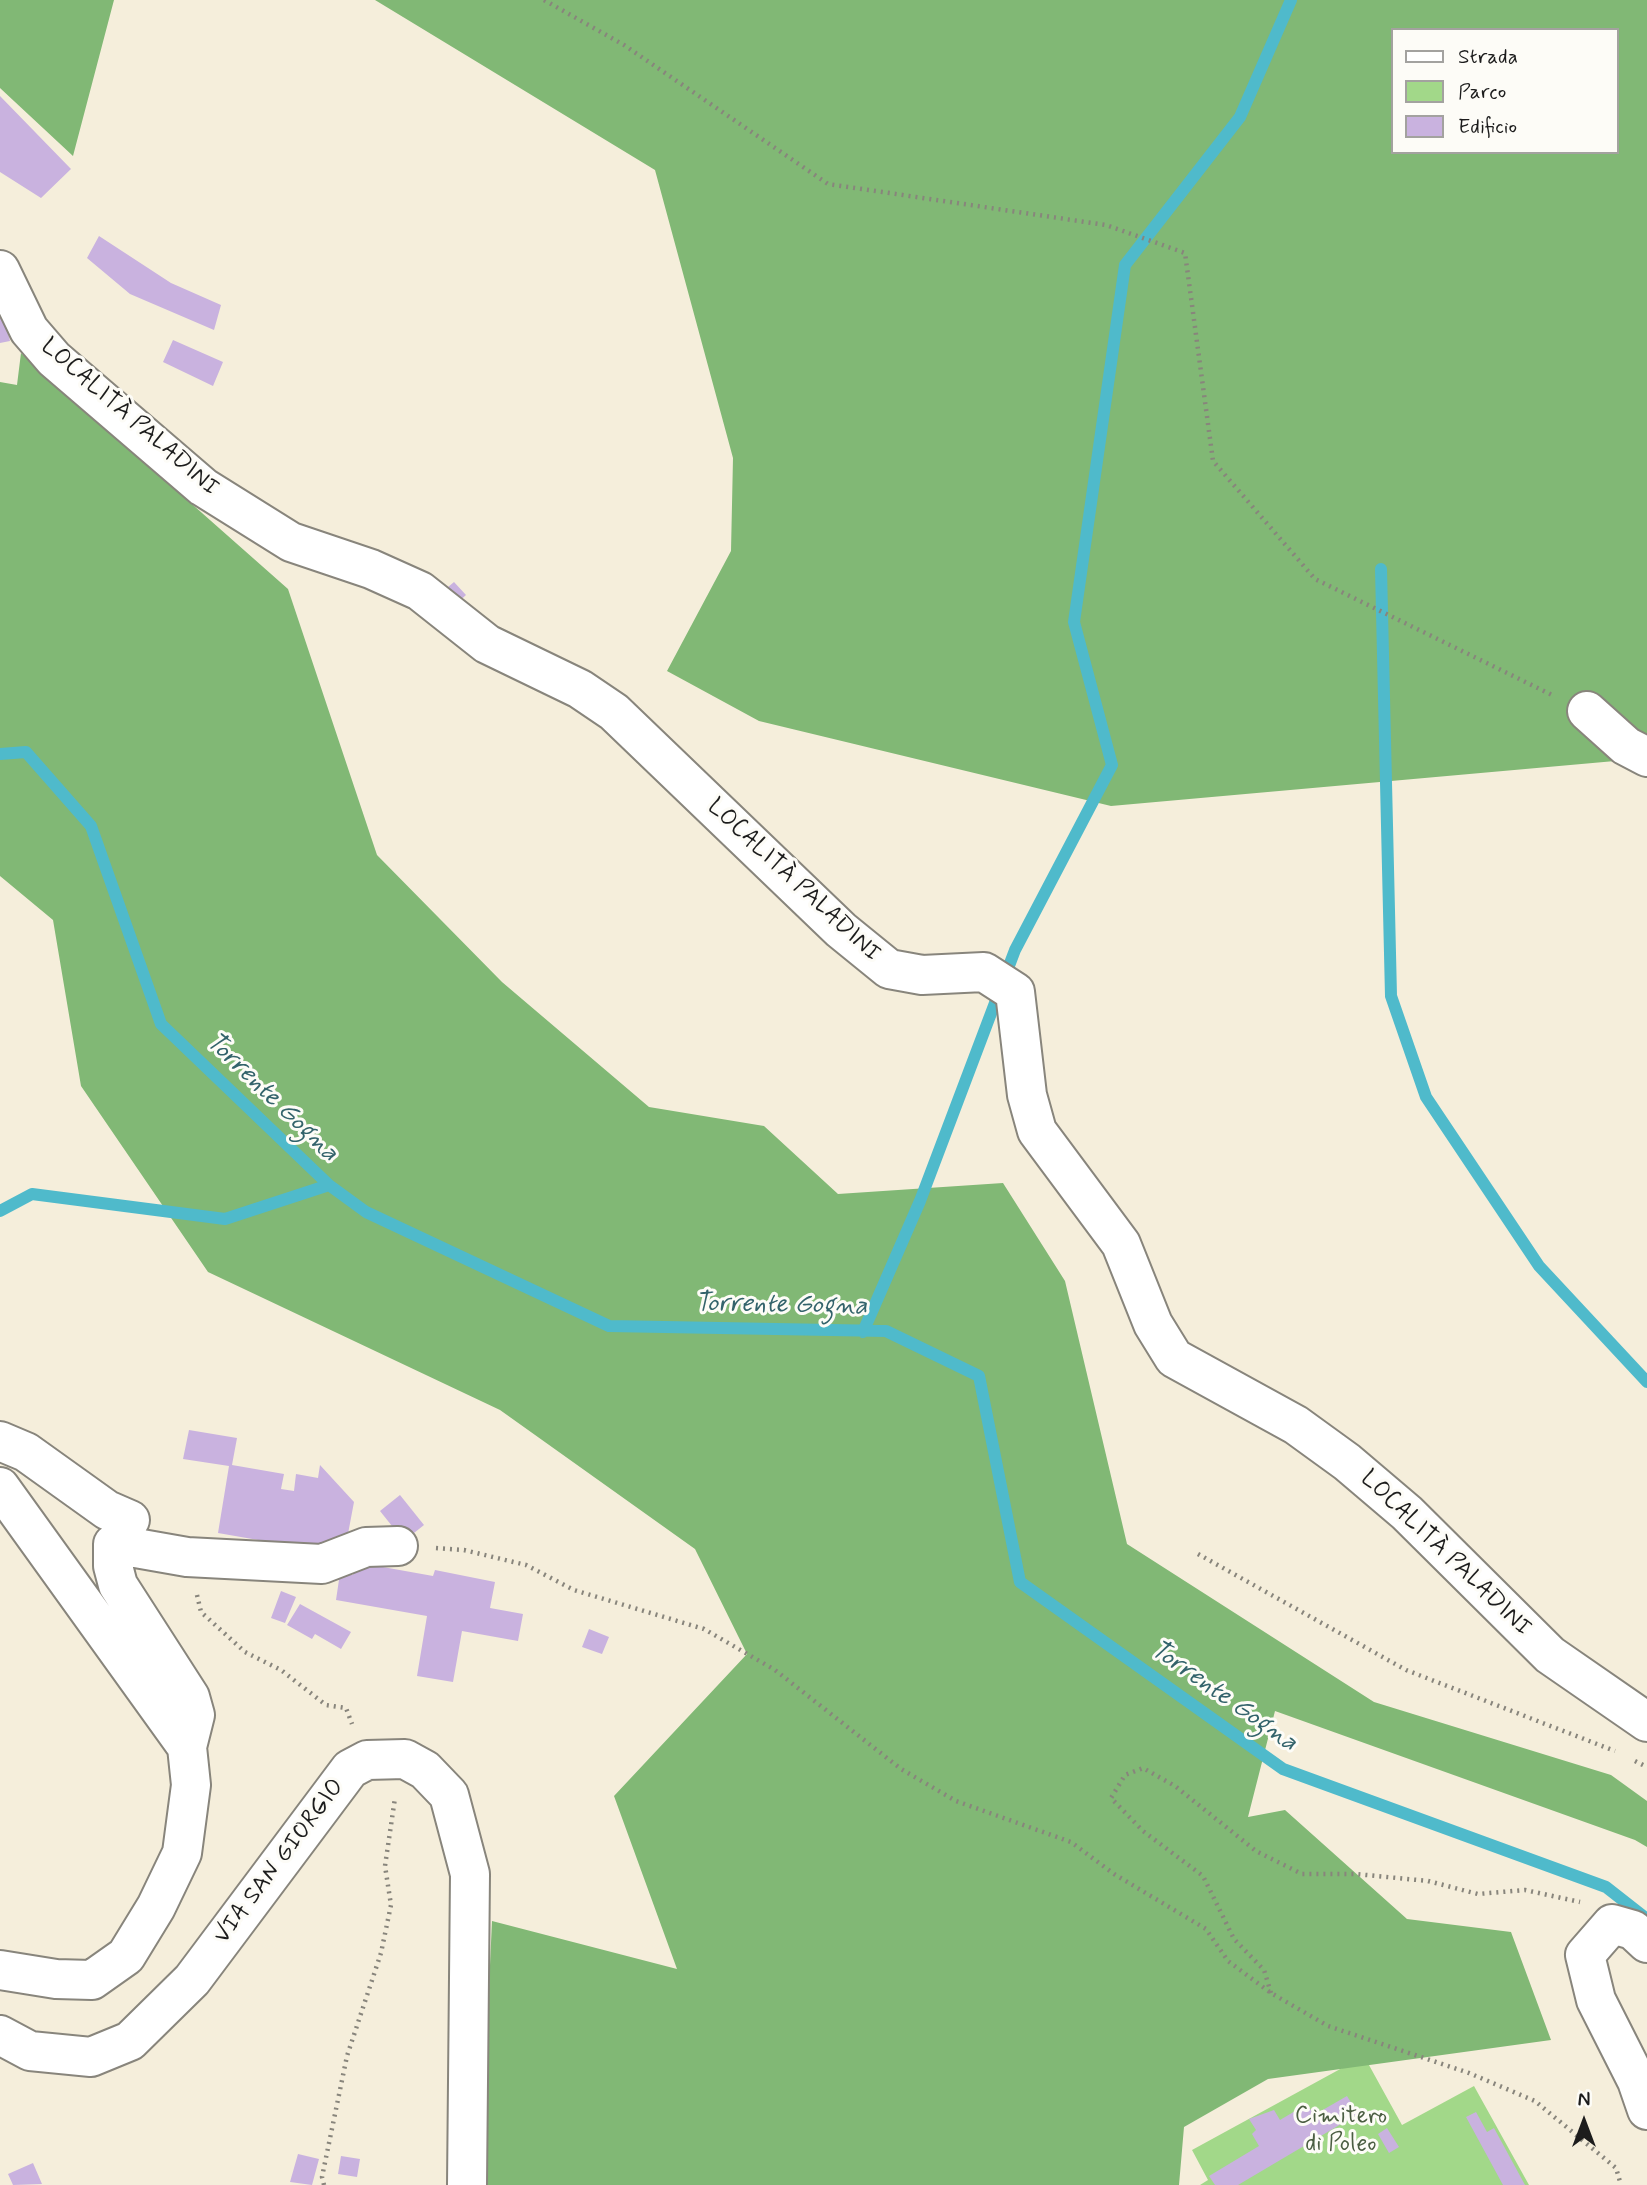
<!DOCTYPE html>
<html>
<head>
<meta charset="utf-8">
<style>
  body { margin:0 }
  #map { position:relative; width:1647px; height:2185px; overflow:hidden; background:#f5eedb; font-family:Mynerve,sans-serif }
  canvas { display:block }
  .legend { position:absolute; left:1391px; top:28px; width:228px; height:126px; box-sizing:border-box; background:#fdfcf7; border:2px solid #a3a29f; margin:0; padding:9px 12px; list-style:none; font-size:21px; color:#1c1c1c }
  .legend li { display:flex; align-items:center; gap:14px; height:35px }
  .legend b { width:35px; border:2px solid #a3a29f }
  .north { position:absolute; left:1549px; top:2087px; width:70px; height:70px; -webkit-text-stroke:5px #fdfcf7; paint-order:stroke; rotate:0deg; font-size:19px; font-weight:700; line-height:28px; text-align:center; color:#1c1c1c }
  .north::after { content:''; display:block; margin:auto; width:24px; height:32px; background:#1c1c1c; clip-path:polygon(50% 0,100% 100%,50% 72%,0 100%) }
</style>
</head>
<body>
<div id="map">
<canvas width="1647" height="2185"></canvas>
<ul class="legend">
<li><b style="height:9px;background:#fff"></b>Strada</li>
<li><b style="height:19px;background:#a2d889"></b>Parco</li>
<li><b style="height:19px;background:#c9b2df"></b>Edificio</li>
</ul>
<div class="north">N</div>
</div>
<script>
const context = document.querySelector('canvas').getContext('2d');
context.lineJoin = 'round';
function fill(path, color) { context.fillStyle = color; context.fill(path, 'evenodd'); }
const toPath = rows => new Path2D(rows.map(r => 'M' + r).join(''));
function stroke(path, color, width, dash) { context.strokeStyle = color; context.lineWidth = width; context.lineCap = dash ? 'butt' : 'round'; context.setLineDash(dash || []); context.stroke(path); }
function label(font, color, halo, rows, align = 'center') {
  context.font = font + ' Mynerve,sans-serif'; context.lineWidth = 6; context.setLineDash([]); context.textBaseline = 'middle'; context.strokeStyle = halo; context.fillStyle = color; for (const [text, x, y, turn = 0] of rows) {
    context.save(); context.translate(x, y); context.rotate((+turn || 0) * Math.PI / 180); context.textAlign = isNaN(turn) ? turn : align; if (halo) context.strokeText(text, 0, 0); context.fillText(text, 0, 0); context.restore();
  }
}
fill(toPath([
  [1364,2056,1402,2125,1474,2086,1529,2185,1200,2185,1208,2180,1192,2150]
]), '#a2d889');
fill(toPath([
  [0,0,114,0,73,156,0,88],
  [375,0,1647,0,1647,776,1615,761,1111,806,759,721,667,671,731,551,733,458,655,170],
  [1393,30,1617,30,1617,152,1393,152],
  [21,353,288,589,377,855,502,982,649,1107,764,1126,838,1194,1003,1183,1065,1281,1127,1544,1374,1702,1611,1775,1647,1801,1647,1847,1635,1840,1275,1711,1248,1817,1285,1810,1407,1919,1511,1932,1551,2040,1268,2079,1184,2127,1179,2185,480,2185,492,1921,677,1969,614,1796,747,1654,695,1549,500,1410,208,1272,81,1086,53,920,0,876,0,382,17,385]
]), '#81b875');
stroke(toPath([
  [1381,569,1391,996,1426,1097,1539,1266,1647,1382],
  [0,754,26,752,91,826,161,1024,329,1185,366,1212,609,1326,886,1331,979,1376,1020,1582,1283,1769,1606,1887,1647,1919],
  [0,1211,32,1194,225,1219,329,1185],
  [863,1332,920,1201,1015,950,1112,765,1074,622,1125,265,1240,117,1291,0]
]), '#4fbacb', 12);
fill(toPath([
  [0,96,71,169,41,198,0,172],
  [99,236,171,283,221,305,214,330,130,294,87,258],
  [0,312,3,312,10,341,0,343],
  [173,340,223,362,213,386,163,362],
  [454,582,466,595,453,607,441,593],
  [189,1430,237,1438,232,1465,284,1474,281,1489,294,1491,296,1474,318,1478,320,1465,354,1502,344,1555,218,1533,229,1466,183,1459],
  [400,1495,424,1525,404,1541,380,1511],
  [355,1562,433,1576,435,1570,495,1582,490,1608,523,1614,518,1641,462,1631,453,1682,417,1676,427,1616,336,1600,340,1573,353,1575],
  [281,1591,296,1597,285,1623,271,1618],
  [300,1604,351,1632,341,1649,315,1634,312,1639,287,1625],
  [589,1629,609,1637,602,1654,582,1647],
  [1347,2096,1358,2114,1238,2185,1215,2185,1209,2176,1259,2146,1252,2134,1256,2130,1249,2119,1274,2110,1280,2120,1307,2104,1314,2115],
  [1476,2112,1487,2132,1494,2128,1525,2185,1503,2185,1466,2117],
  [1387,2128,1399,2147,1389,2153,1378,2134],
  [298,2154,319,2159,312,2185,290,2182],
  [341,2156,360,2159,357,2177,338,2174],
  [33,2163,42,2184,13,2185,8,2174]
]), '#c9b2df');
const minor = toPath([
  [0,270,29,330,54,359,203,487,291,542,371,569,420,591,487,644,580,689,614,712,841,930,889,969,922,975,984,972,1015,992,1027,1095,1037,1131,1121,1244,1153,1324,1174,1358,1296,1425,1347,1462,1407,1513,1550,1655,1647,1722],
  [1587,711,1626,746,1647,757],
  [0,1441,26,1452,107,1510,130,1520],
  [0,1487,187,1747,191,1785,182,1853,156,1907,126,1956,92,1980,56,1979,0,1970],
  [187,1747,195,1715,190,1697,118,1585,113,1566,113,1544,187,1557,322,1564,366,1547,398,1546],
  [1647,1943,1633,1930,1612,1924,1585,1955,1596,2000,1637,2081,1647,2110],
  [0,2035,30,2051,91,2057,130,2041,192,1980,350,1769,367,1760,405,1759,425,1770,449,1795,470,1874,467,2185]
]);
stroke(minor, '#88857c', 42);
stroke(toPath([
  [544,0,624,45,828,184,1106,225,1185,253,1213,461,1315,579,1552,695],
  [436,1548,464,1550,526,1565,574,1590,704,1629,775,1670,901,1769,956,1801,1071,1842,1114,1874,1206,1929,1228,1961,1271,1993,1328,2026,1469,2073,1535,2101,1616,2168,1621,2185],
  [1198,1554,1406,1670,1615,1751],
  [197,1595,201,1612,245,1652,281,1670,326,1705,346,1708,352,1724],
  [1635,1761,1647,1767],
  [1271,1993,1264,1970,1234,1939,1203,1876,1143,1831,1111,1798,1125,1775,1143,1768,1175,1786,1256,1851,1302,1874,1356,1874,1428,1881,1478,1894,1525,1890,1580,1902],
  [324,2185,322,2177,347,2056,381,1953,391,1905,385,1866,395,1798]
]), '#88857c', 4.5, [2, 5]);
stroke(minor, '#fff', 38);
label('24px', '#1c1c1c', '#fdfcf7', [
  ["LOCALITÀ PALADINI",129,418,41],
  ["LOCALITÀ PALADINI",793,881,43],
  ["LOCALITÀ PALADINI",1445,1554,44],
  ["VIA SAN GIORGIO",280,1862,-53]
]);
label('24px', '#4b5e42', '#fdfcf7', [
  ["Cimitero",1341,2117],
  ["di Poleo",1341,2145]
]);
label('italic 26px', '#33636b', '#fdfcf7', [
  ["Torrente Gogna",271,1098,44],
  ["Torrente Gogna",781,1306,1],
  ["Torrente Gogna",1223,1697,35]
]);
</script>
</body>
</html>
